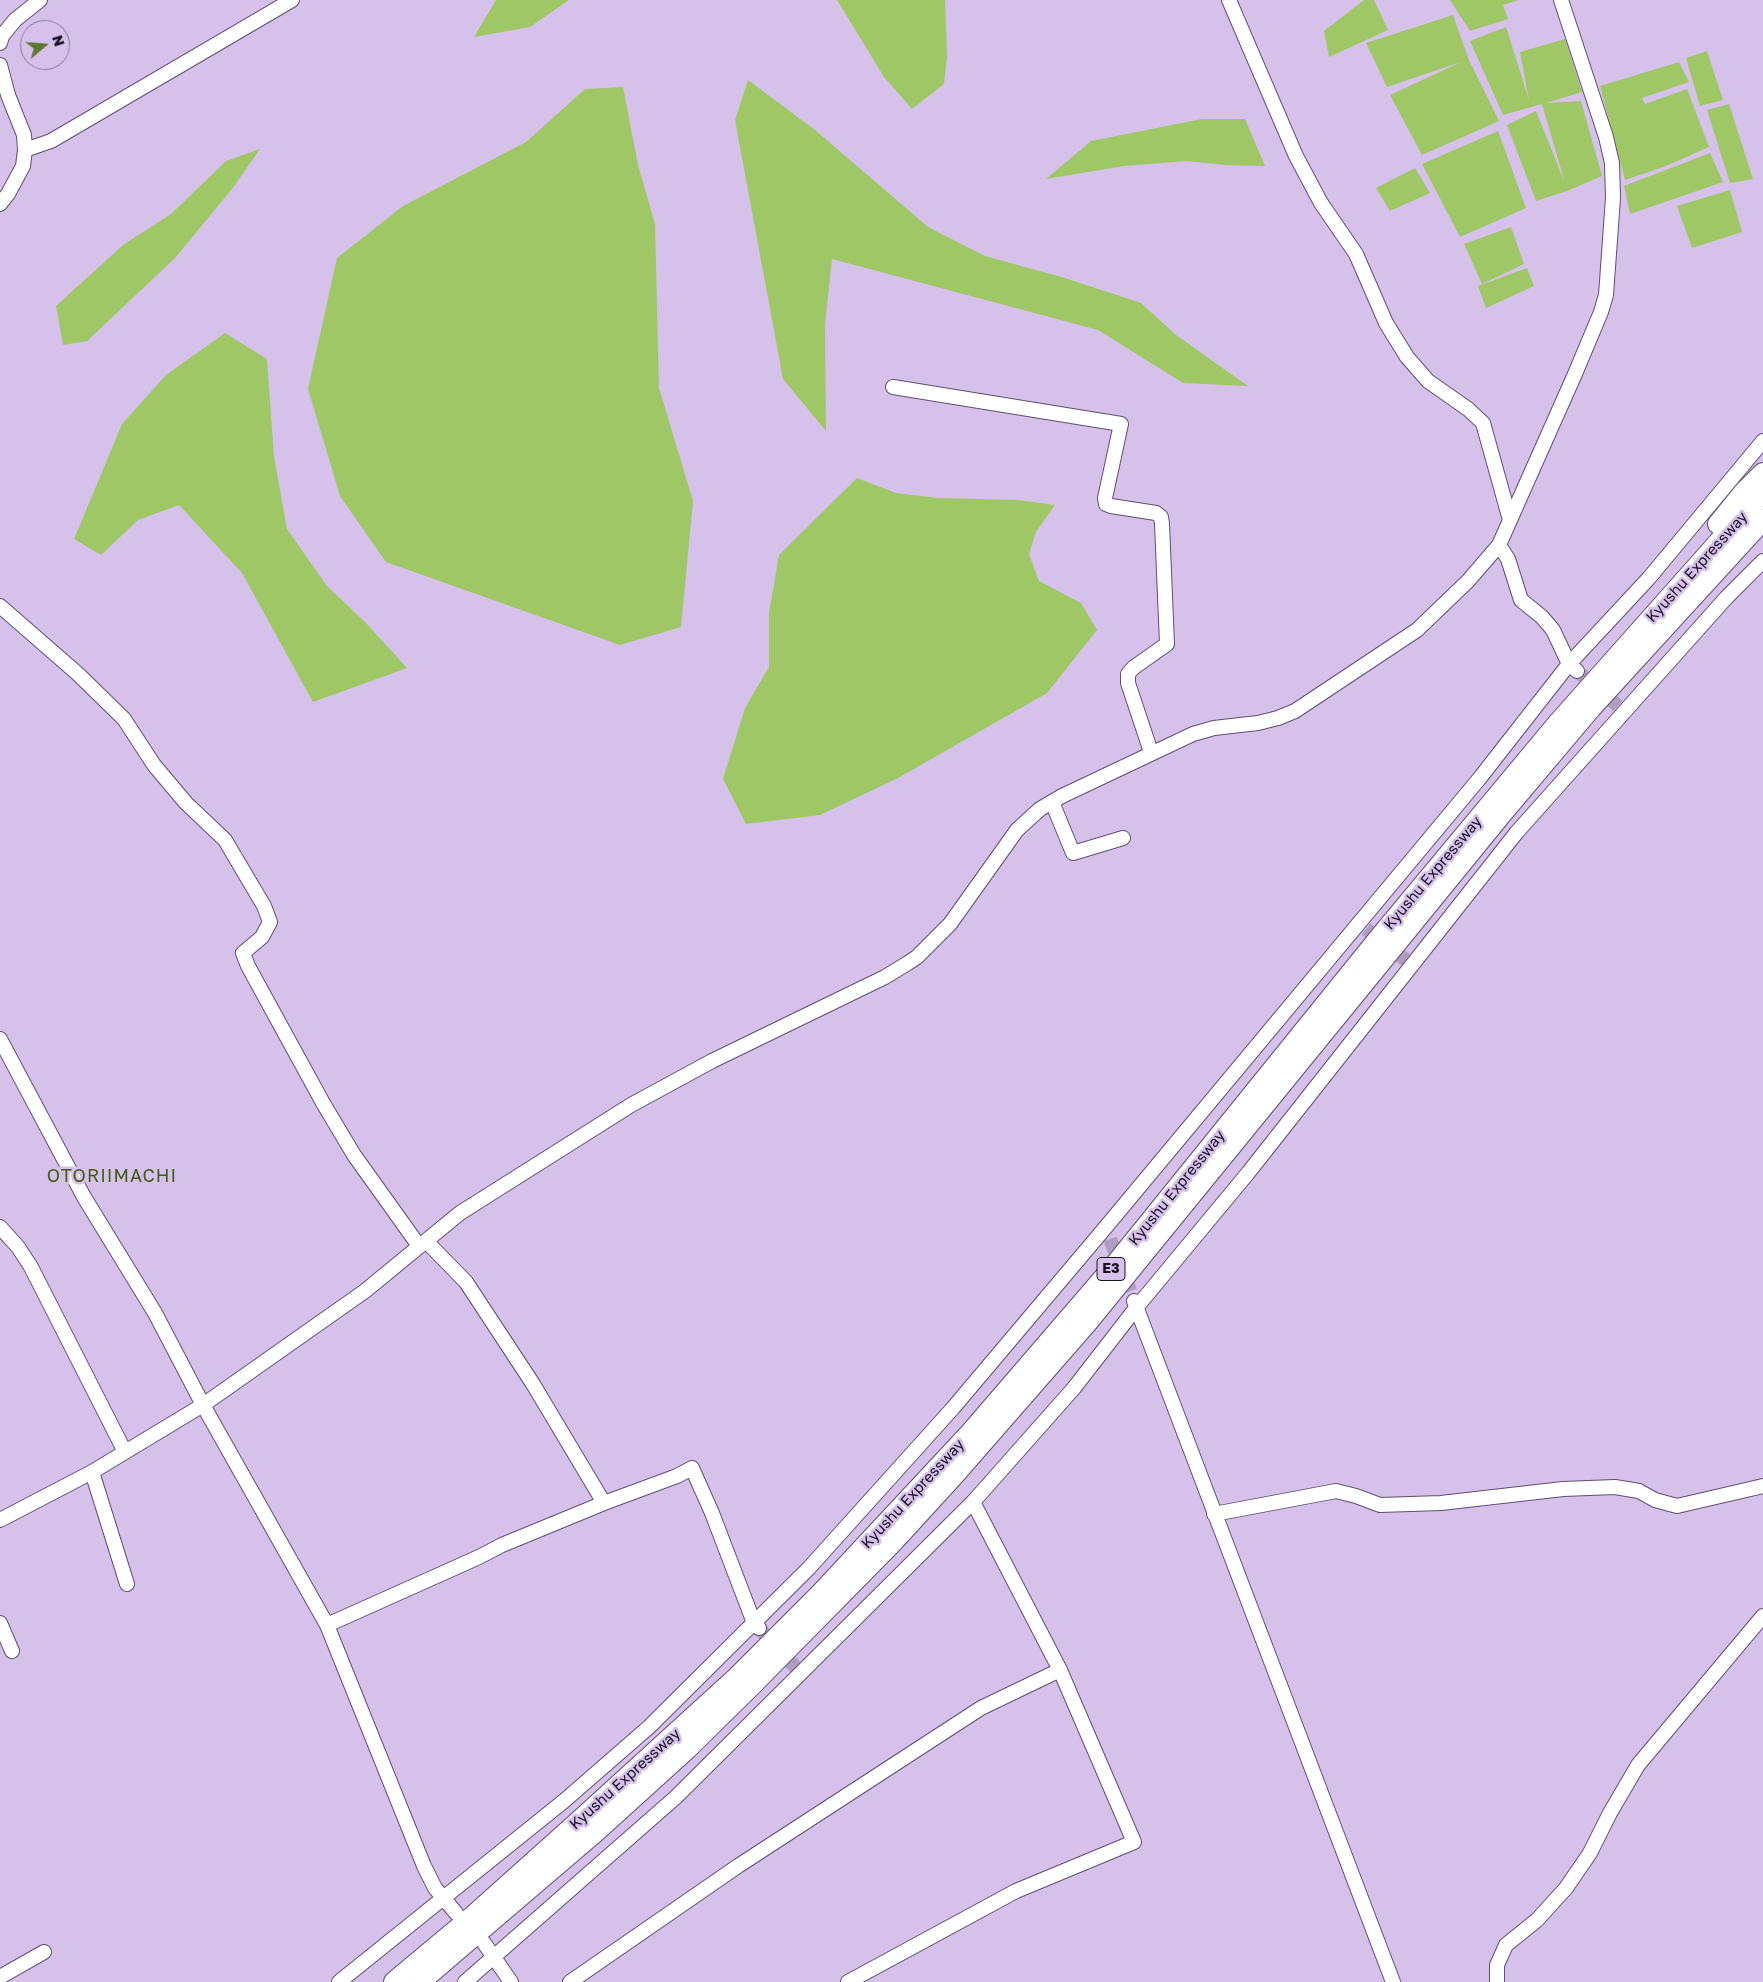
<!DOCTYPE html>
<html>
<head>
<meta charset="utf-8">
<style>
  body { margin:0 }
  #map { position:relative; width:1763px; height:1982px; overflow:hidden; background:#d6c1eb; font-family:"Golos Text",sans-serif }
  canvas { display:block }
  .north { position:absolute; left:20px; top:20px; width:50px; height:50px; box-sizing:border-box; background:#d6c1eb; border:1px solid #8a7a99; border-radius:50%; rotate:72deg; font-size:14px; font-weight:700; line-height:20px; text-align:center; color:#18101f }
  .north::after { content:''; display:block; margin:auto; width:18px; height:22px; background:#5c782d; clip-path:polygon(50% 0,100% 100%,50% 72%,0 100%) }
</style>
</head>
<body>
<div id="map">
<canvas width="1763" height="1982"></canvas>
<div class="north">N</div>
</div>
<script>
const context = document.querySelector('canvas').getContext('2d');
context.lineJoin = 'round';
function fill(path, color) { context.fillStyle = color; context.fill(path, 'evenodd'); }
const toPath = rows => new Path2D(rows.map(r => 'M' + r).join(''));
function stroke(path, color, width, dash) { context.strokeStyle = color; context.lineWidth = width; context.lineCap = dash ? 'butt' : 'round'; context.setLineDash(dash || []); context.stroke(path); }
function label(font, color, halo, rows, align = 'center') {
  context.font = font + ' "Golos Text",sans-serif'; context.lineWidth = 5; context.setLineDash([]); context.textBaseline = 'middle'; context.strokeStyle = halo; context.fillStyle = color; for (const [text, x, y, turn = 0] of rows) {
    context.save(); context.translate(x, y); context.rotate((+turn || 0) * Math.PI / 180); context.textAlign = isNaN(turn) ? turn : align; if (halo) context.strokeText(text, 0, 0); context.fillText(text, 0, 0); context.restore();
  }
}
fill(toPath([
  [496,0,569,0,530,27,474,37],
  [837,0,945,0,947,57,944,84,912,109,884,77],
  [1364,0,1374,0,1388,30,1329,57,1324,31],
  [1450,0,1519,0,1503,5,1508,19,1470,31],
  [1453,15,1469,60,1499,121,1422,155,1390,95,1461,62,1387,87,1366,43],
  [1506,27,1529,100,1520,52,1565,39,1582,92,1546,103,1581,101,1602,176,1567,191,1536,201,1507,125,1536,111,1565,183,1542,104,1503,115,1470,41],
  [1707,51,1723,100,1700,106,1686,58],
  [1679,62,1689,82,1642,98,1645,104,1687,89,1709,147,1666,166,1625,180,1600,86],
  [748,80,815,130,928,227,985,256,1065,278,1141,303,1176,335,1248,386,1183,383,1098,330,832,259,825,324,826,431,783,379,735,120],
  [623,87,638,165,655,224,659,388,693,501,681,627,620,645,386,562,340,496,308,389,337,258,403,206,526,142,585,89],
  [1729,104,1753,179,1730,183,1707,110],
  [1202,119,1245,119,1265,166,1225,165,1187,161,1124,166,1046,179,1091,141],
  [1498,131,1526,208,1460,237,1422,164],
  [260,149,232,189,175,258,87,341,63,345,56,306,123,245,171,214,226,161],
  [1710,153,1723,182,1630,214,1624,186],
  [1415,168,1430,193,1390,211,1376,188],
  [1730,190,1742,232,1692,248,1677,206],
  [1511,227,1524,264,1482,284,1464,244],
  [1527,268,1534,286,1486,308,1478,286],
  [225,333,267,359,274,457,287,529,327,586,367,624,407,668,313,702,242,573,179,505,138,520,101,555,74,539,122,424,166,375],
  [857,478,896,493,938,498,1018,500,1055,505,1036,532,1029,554,1039,581,1081,603,1097,630,1047,693,898,778,820,815,746,824,723,779,745,708,769,667,769,613,779,555]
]), '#a0c765');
stroke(toPath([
  [1577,671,1618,706],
  [1366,929,1406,960],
  [1110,1239,1133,1298],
  [760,1629,797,1669]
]), '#b09ec2', 14, [14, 7]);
const minor = toPath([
  [1229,0,1296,156,1321,203,1356,254,1386,323,1407,357,1428,381,1468,409,1483,423,1510,520],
  [0,43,2,36,15,20,40,0],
  [0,65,8,95,24,135,25,150,23,166,8,194,0,204],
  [25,150,51,141,292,0],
  [893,387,1121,424,1105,498,1106,504,1111,506,1156,513,1161,517,1162,524,1167,644,1133,668,1128,674,1128,683,1151,752],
  [1499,545,1508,559,1521,600,1542,617,1553,630,1569,664,1577,671],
  [0,606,78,674,124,719,154,765,186,803,225,840,264,906,270,922,262,937,243,953,248,966,323,1103,354,1155,419,1246],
  [1052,802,1073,853,1123,838],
  [0,1039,84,1197,155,1313,203,1405,327,1625,424,1866,435,1888,456,1913],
  [0,1227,18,1247,31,1267,125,1452],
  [426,1241,466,1282,533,1384,604,1503],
  [1134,1301,1393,1982],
  [92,1472,127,1584],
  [1214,1514,1336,1491,1356,1496,1380,1505,1441,1503,1563,1489,1615,1487,1639,1491,1655,1500,1677,1506,1763,1486],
  [0,1520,92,1472,203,1405,365,1291,460,1213,631,1105,712,1061,885,977,908,963,917,957,950,924,1017,830,1040,809,1062,796,1193,734,1214,728,1258,723,1278,718,1295,711,1417,630,1468,581,1499,545,1575,374,1601,312,1606,295,1613,198,1612,163,1606,137,1561,0],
  [0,1623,12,1651],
  [327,1625,479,1557,502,1545,604,1503,677,1476,692,1468,712,1513,754,1623,759,1628],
  [484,1943,511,1982],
  [0,1977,44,1952],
  [339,1982,564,1801,649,1727,809,1568,953,1408,1105,1228,1479,779,1569,664,1649,578,1763,441],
  [465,1982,676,1797,973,1502,1074,1388,1136,1308,1248,1173,1517,832,1726,598,1763,561],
  [570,1982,738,1866,981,1708,1060,1670],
  [848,1982,1016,1891,1134,1842,1060,1670,973,1502],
  [1497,1982,1497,1965,1506,1945,1537,1920,1566,1888,1590,1853,1610,1813,1638,1765,1763,1616]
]);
const highway = toPath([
  [1718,524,1744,492,1763,473],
  [394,1982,473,1916,578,1822,735,1679,820,1594,971,1432,1114,1266,1379,938,1558,723,1741,517,1763,495],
  [420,1982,592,1835,688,1748,752,1685,893,1542,956,1473,1087,1323,1500,816,1591,708,1763,520]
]);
stroke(minor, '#614e73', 16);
stroke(highway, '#614e73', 22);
stroke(minor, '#fff', 14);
stroke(highway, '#fff', 20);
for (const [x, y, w] of [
  [1111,1269,28]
]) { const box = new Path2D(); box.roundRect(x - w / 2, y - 11.5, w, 23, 4); context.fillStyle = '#d6c1eb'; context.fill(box); stroke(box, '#18101f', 1); }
label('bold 14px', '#18101f', null, [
  ["E3",1111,1269]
]);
label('15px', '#18101f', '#d6c1eb', [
  ["Kyushu Expressway",1697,567,-48],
  ["Kyushu Expressway",1433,873,-50],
  ["Kyushu Expressway",1177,1188,-51],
  ["Kyushu Expressway",913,1494,-47],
  ["Kyushu Expressway",625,1779,-42]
]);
context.letterSpacing = '1px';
label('18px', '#435c15', '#d6c1eb', [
  ["OTORIIMACHI",112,1176]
]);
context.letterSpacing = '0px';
</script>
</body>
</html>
